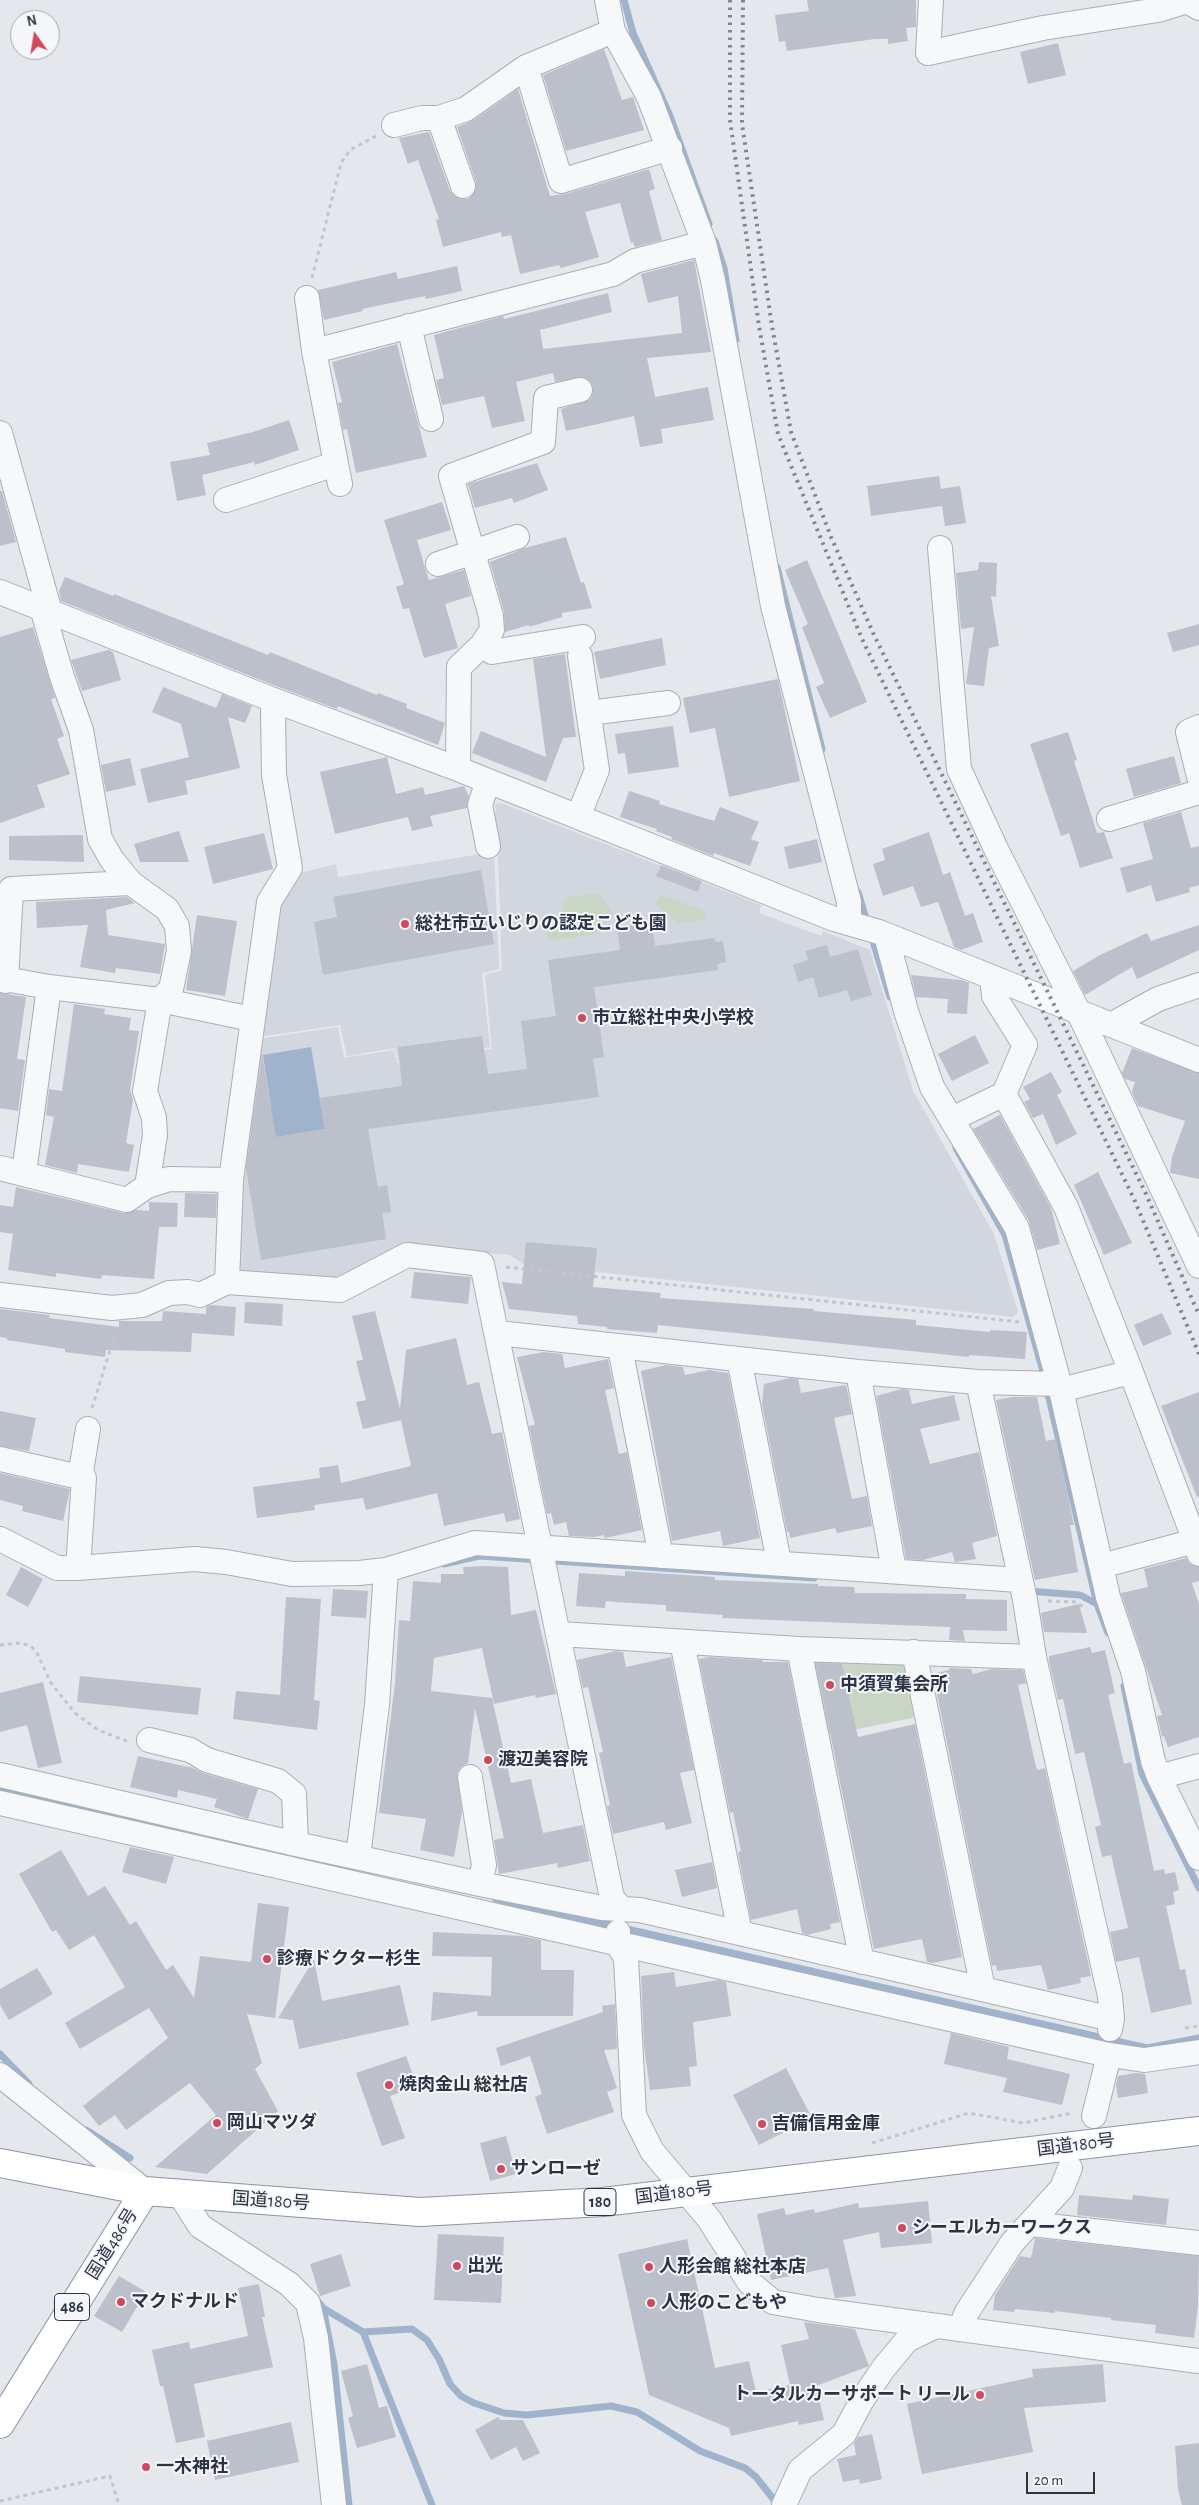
<!DOCTYPE html>
<html>
<head>
<meta charset="utf-8">
<style>
  body { margin:0 }
  #map { position:relative; width:1199px; height:2505px; overflow:hidden; background:#e4e7ec; font-family:"Alegreya Sans",sans-serif }
  canvas { display:block }
  .north { position:absolute; left:10px; top:10px; width:50px; height:50px; box-sizing:border-box; background:#f4f6f9; border:1px solid #a4a8b1; border-radius:50%; rotate:347deg; font-size:14px; font-weight:700; line-height:20px; text-align:center; color:#2b3445 }
  .north::after { content:''; display:block; margin:auto; width:18px; height:22px; background:#d1495b; clip-path:polygon(50% 0,100% 100%,50% 72%,0 100%) }
  .scale { position:absolute; left:1026px; top:2472px; width:69px; height:22px; box-sizing:border-box; border:2px solid #2b3445; border-top:0; padding-left:6px; font-size:15px; line-height:18px; white-space:nowrap; color:#2b3445; -webkit-text-stroke:4px #f4f6f9; paint-order:stroke }
</style>
</head>
<body>
<div id="map">
<canvas width="1199" height="2505"></canvas>
<div class="north">N</div>
<div class="scale">20 m</div>
</div>
<script>
const context = document.querySelector('canvas').getContext('2d');
context.lineJoin = 'round';
function fill(path, color) { context.fillStyle = color; context.fill(path, 'evenodd'); }
const toPath = rows => new Path2D(rows.map(r => 'M' + r).join(''));
function stroke(path, color, width, dash) { context.strokeStyle = color; context.lineWidth = width; context.lineCap = dash ? 'butt' : 'round'; context.setLineDash(dash || []); context.stroke(path); }
function label(font, color, halo, rows, align = 'center') {
  context.font = font + ' "Alegreya Sans","Noto Sans JP",sans-serif'; context.lineWidth = 4; context.setLineDash([]); context.textBaseline = 'middle'; context.strokeStyle = halo; context.fillStyle = color; for (const [text, x, y, turn = 0] of rows) {
    context.save(); context.translate(x, y); context.rotate((+turn || 0) * Math.PI / 180); context.textAlign = isNaN(turn) ? turn : align; if (halo) context.strokeText(text, 0, 0); context.fillText(text, 0, 0); context.restore();
  }
}
fill(toPath([
  [501,803,761,905,759,913,821,936,823,931,870,950,913,1091,994,1234,1018,1312,1013,1317,523,1264,510,1255,405,1246,341,1284,245,1277,236,1268,236,1181,258,1039,338,1027,344,1058,394,1050,397,1063,492,1049,485,975,502,970,498,855,488,815,496,813,495,804],
  [494,852,499,969,482,973,490,1047,398,1061,395,1048,347,1056,340,1025,258,1037,275,908,300,873,336,864,338,877]
]), '#d2d6de');
fill(toPath([
  [600,893,613,913,594,934,549,941,547,925,564,922,562,904,567,897],
  [660,895,703,910,707,918,703,920,678,923,656,904],
  [805,1655,906,1659,917,1717,823,1736]
]), '#c9d6c5');
fill(toPath([
  [311,1047,325,1129,260,1140,271,1106,263,1055]
]), '#9fb4cc');
stroke(toPath([
  [624,0,633,33,670,116,709,224],
  [715,241,724,268,736,340],
  [777,567,822,749],
  [858,892,868,925],
  [871,935,890,997],
  [956,1148,1005,1235,1042,1368,1097,1604,1108,1633],
  [444,1564,479,1556,814,1578],
  [1027,1591,1080,1595,1097,1604],
  [1124,1686,1142,1774,1199,1888],
  [0,1788,190,1831],
  [496,1899,1147,2048,1199,2038],
  [0,2054,29,2084],
  [86,2130,130,2158],
  [316,2299,323,2308,334,2364,349,2505],
  [323,2308,363,2332,432,2505],
  [363,2332,412,2329,427,2340,439,2359,450,2384,461,2396,474,2403,504,2413,527,2415,611,2406,637,2412,700,2451,745,2468,756,2477,778,2505]
]), '#9fb4cc', 7);
fill(toPath([
  [807,0,916,0,916,27,906,28,908,41,888,44,888,39,875,39,787,51,785,41,779,42,775,15,809,11],
  [1058,43,1066,75,1028,84,1020,52],
  [604,49,622,100,633,97,644,130,566,151,543,75],
  [518,89,550,196,565,194,649,169,655,189,649,191,662,240,635,247,633,242,631,243,620,203,585,212,599,257,561,268,559,265,520,274,511,235,502,237,501,232,443,247,436,220,439,219,418,160,408,164,399,138,429,132,450,191,460,199,468,199,476,189,476,182,457,127,474,120],
  [694,260,711,352,647,358,655,397,708,387,714,420,661,429,663,443,640,447,634,416,566,431,561,409,589,400,593,394,593,387,590,381,583,377,555,382,553,373,516,382,525,421,492,428,484,396,442,405,436,380,444,378,434,335,503,316,504,319,608,293,612,312,540,330,543,349,682,333,678,296,648,303,641,274],
  [457,266,462,291,426,299,425,296,362,309,363,311,324,320,318,290,396,272,398,279],
  [397,344,427,457,356,473,347,429,343,430,338,403,342,402,332,362],
  [289,420,299,450,255,465,254,462,202,475,206,495,177,501,170,462,210,455,207,443,253,432],
  [537,463,548,490,514,503,512,498,475,508,468,484],
  [939,476,941,489,960,486,966,523,945,526,942,506,871,516,867,486],
  [0,491,2,491,16,542,0,546],
  [442,502,451,530,417,540,425,568,429,580,464,570,471,596,445,604,458,648,424,658,409,608,403,609,396,587,404,584,384,520],
  [566,537,581,583,584,582,592,608,562,613,562,617,529,627,529,625,505,632,504,612,490,562,525,548],
  [807,560,867,702,830,718,816,687,824,683,802,627,808,624,785,570],
  [979,562,997,563,996,597,991,596,999,646,989,648,984,686,966,684,974,627,961,629,956,573,978,570],
  [65,577,113,596,114,594,268,655,270,652,377,695,378,693,407,704,406,708,445,723,438,745,338,706,337,709,281,688,61,601,59,591],
  [1199,624,1199,645,1173,652,1167,633],
  [33,627,55,698,51,699,64,736,57,739,70,774,37,785,45,807,0,823,0,637],
  [662,638,666,665,600,679,594,652],
  [108,650,113,652,121,680,82,691,71,660],
  [565,654,576,737,563,738,546,782,472,753,481,731,546,757,533,659],
  [778,679,800,781,729,797,715,728,690,733,683,698],
  [163,687,216,708,222,694,252,706,245,723,228,717,240,768,185,781,188,794,148,803,140,769,189,757,181,724,152,712],
  [673,726,679,767,628,774,625,753,618,754,615,734],
  [1068,732,1077,760,1074,761,1097,833,1104,832,1113,858,1080,868,1069,833,1061,836,1030,744],
  [1174,756,1181,783,1134,797,1126,769],
  [387,757,396,794,423,787,425,795,464,786,469,796,467,808,430,816,433,826,412,831,408,817,335,834,320,772],
  [130,758,136,785,106,792,101,765],
  [629,791,660,801,659,804,714,821,720,807,759,822,751,839,759,842,750,866,714,853,713,856,671,839,672,837,656,831,657,829,620,817],
  [1181,812,1191,848,1199,846,1199,885,1189,888,1190,892,1156,902,1151,885,1127,893,1120,868,1153,859,1143,823],
  [179,831,189,862,140,862,134,844],
  [929,832,943,875,950,872,965,916,973,913,983,942,961,950,954,947,938,902,921,907,913,886,883,896,873,864,885,860,882,849],
  [264,833,273,869,213,884,204,847],
  [83,835,84,862,9,860,9,836],
  [817,839,822,862,789,869,784,847],
  [661,865,702,881,698,892,656,876],
  [481,870,494,944,323,975,314,922,337,917,333,897],
  [127,897,135,903,106,910,108,935,165,944,160,974,116,968,115,973,80,967,88,925,37,928,36,902],
  [197,915,237,921,225,996,186,990],
  [652,922,655,946,714,938,716,942,723,941,726,962,717,964,718,970,594,987,604,1057,593,1059,599,1097,368,1129,378,1187,387,1185,391,1212,382,1213,386,1239,261,1260,246,1168,262,1053,276,1137,325,1129,319,1098,402,1086,398,1047,482,1036,488,1074,527,1069,521,1021,556,1016,548,960,620,950,617,927],
  [1199,925,1199,950,1137,979,1132,967,1085,995,1073,971,1100,955,1147,933,1151,941],
  [827,945,830,957,858,949,872,995,851,1001,847,990,819,998,813,977,798,982,793,965,808,960,805,951],
  [911,975,961,980,969,983,967,1014,947,1013,948,999,916,997],
  [0,993,26,997,17,1059,25,1060,18,1111,0,1108],
  [74,1004,105,1009,104,1014,131,1018,129,1030,139,1031,130,1090,133,1100,126,1143,134,1145,129,1172,78,1164,77,1173,45,1165,54,1117,46,1115,49,1089,62,1091],
  [975,1035,989,1063,952,1081,938,1054],
  [1132,1048,1199,1073,1199,1179,1170,1173,1172,1157,1185,1121,1138,1106,1132,1092,1135,1082,1125,1079,1122,1073],
  [1051,1072,1062,1092,1057,1095,1077,1134,1056,1145,1043,1114,1033,1118,1024,1102,1030,1099,1023,1087],
  [1000,1115,1051,1208,1060,1244,1037,1250,1029,1221,973,1129],
  [1098,1172,1132,1243,1104,1255,1074,1185],
  [16,1187,124,1213,137,1210,149,1211,149,1202,178,1203,177,1227,159,1227,154,1279,102,1275,101,1279,56,1273,56,1277,8,1270,13,1234,0,1232,0,1205,13,1207],
  [185,1193,217,1194,216,1218,184,1217],
  [526,1242,597,1248,593,1287,661,1293,660,1298,814,1309,813,1311,916,1320,916,1325,990,1332,990,1330,1027,1332,1025,1359,969,1355,969,1357,658,1325,657,1333,607,1329,607,1327,578,1324,577,1316,509,1309,502,1282,522,1284],
  [414,1272,471,1277,468,1304,411,1298],
  [245,1302,283,1304,282,1326,244,1323],
  [211,1305,236,1307,234,1336,192,1333,191,1352,106,1350,105,1357,65,1352,65,1349,7,1340,7,1338,0,1337,0,1309,50,1315,49,1318,119,1327,119,1321,162,1321,163,1311,206,1314,206,1307],
  [375,1311,400,1409,406,1350,456,1338,467,1385,479,1382,492,1434,502,1432,520,1519,506,1522,504,1513,444,1526,437,1493,366,1510,363,1498,314,1505,315,1510,257,1518,253,1487,320,1478,319,1468,338,1465,341,1483,411,1466,401,1420,363,1429,356,1402,366,1400,356,1361,363,1360,352,1316],
  [1162,1313,1172,1334,1143,1346,1134,1325],
  [544,1352,562,1354,565,1368,608,1359,614,1388,605,1390,619,1454,627,1452,642,1530,605,1538,604,1535,594,1537,569,1536,566,1522,554,1525,551,1513,547,1514,529,1426,535,1425,517,1357],
  [666,1365,683,1367,685,1375,709,1370,728,1373,760,1538,723,1546,720,1531,672,1541,641,1371],
  [790,1378,798,1379,801,1393,846,1385,852,1414,834,1418,852,1499,867,1496,872,1526,837,1533,835,1528,790,1538,789,1532,787,1532,762,1404,764,1384],
  [902,1389,909,1390,912,1404,954,1395,960,1420,920,1429,930,1464,979,1452,997,1536,972,1543,976,1559,955,1562,952,1552,923,1560,906,1559,876,1396],
  [1199,1392,1199,1496,1197,1497,1161,1406],
  [1012,1397,1037,1397,1046,1441,1056,1439,1074,1525,1070,1525,1078,1572,1035,1580,996,1400],
  [0,1411,36,1418,29,1451,0,1446],
  [0,1473,70,1489,63,1521,22,1511,23,1506,0,1500],
  [1186,1558,1190,1564,1199,1567,1199,1581,1192,1583,1199,1604,1199,1737,1168,1747,1164,1736,1162,1737,1157,1716,1162,1715,1121,1593,1148,1587,1144,1569],
  [488,1566,508,1567,511,1615,536,1610,556,1694,536,1698,535,1695,494,1704,482,1648,434,1658,431,1691,492,1698,511,1783,531,1779,543,1833,583,1825,590,1861,558,1868,557,1863,499,1874,494,1840,504,1838,475,1708,468,1763,461,1767,457,1773,462,1812,454,1857,420,1850,426,1819,379,1813,395,1683,399,1620,410,1621,413,1581,441,1583,441,1574,464,1574,463,1567],
  [21,1567,43,1579,28,1607,6,1595],
  [625,1571,715,1577,715,1580,818,1584,818,1586,854,1587,855,1593,966,1594,966,1599,1007,1600,1007,1631,963,1630,965,1641,949,1640,950,1627,722,1618,723,1615,666,1611,666,1605,615,1602,606,1601,605,1608,576,1606,579,1573,625,1576],
  [333,1589,368,1591,366,1618,331,1616],
  [286,1597,321,1599,314,1700,320,1701,317,1730,233,1719,236,1691,280,1695],
  [1079,1604,1087,1633,1044,1632,1041,1613],
  [1090,1647,1092,1653,1105,1650,1115,1693,1108,1695,1124,1764,1131,1762,1154,1871,1164,1869,1165,1874,1175,1872,1179,1890,1173,1892,1175,1904,1166,1906,1180,1970,1185,1969,1192,2004,1151,2013,1139,1957,1116,1962,1110,1932,1128,1928,1111,1855,1102,1857,1095,1827,1101,1825,1084,1752,1075,1754,1063,1699,1058,1700,1049,1661,1049,1656],
  [616,1651,623,1652,626,1667,671,1657,694,1770,680,1773,692,1823,666,1830,664,1822,613,1834,607,1806,610,1805,599,1753,603,1752,588,1687,583,1688,577,1660],
  [709,1657,762,1660,763,1662,788,1662,840,1922,830,1924,831,1929,807,1935,802,1933,797,1909,751,1920,738,1852,741,1851,733,1812,730,1813,699,1659],
  [818,1663,842,1664,858,1737,915,1724,962,1957,932,1963,927,1962,922,1939,874,1949,816,1664],
  [949,1668,971,1669,973,1674,992,1669,1023,1670,1026,1683,1018,1685,1036,1767,1038,1770,1045,1768,1089,1967,1091,1976,1080,1978,1081,1983,1048,1990,1041,1965,997,1971,996,1965,992,1966,933,1674,949,1670],
  [80,1676,201,1688,198,1715,77,1702],
  [43,1682,62,1763,38,1768,27,1725,0,1732,0,1693],
  [138,1756,193,1768,203,1773,258,1789,248,1819,214,1807,217,1799,178,1790,177,1798,130,1787],
  [130,1847,174,1857,166,1884,122,1872],
  [61,1850,88,1896,105,1886,130,1925,136,1921,166,1970,173,1965,194,1998,200,1956,251,1962,258,1903,289,1907,275,2018,247,2014,262,2063,255,2069,278,2111,207,2174,155,2167,216,2115,190,2083,126,2130,115,2115,99,2126,83,2106,168,2038,149,2008,80,2049,65,2023,125,1987,94,1935,69,1950,56,1930,52,1932,19,1874],
  [712,1862,717,1888,682,1897,675,1870],
  [433,1932,522,1936,541,1940,541,1970,574,1970,573,2016,478,2016,477,2011,431,2021,433,1992,491,1996,492,1957,432,1956],
  [314,1959,322,2001,400,1985,409,2025,299,2049,293,2020,278,2018],
  [37,1968,53,1994,9,2020,0,2005,0,1989],
  [674,1972,676,1987,718,1980,726,1982,731,2016,693,2022,697,2066,689,2067,691,2086,650,2090,644,2046,641,1976],
  [615,2004,617,2049,604,2050,617,2088,607,2092,614,2112,547,2134,535,2097,542,2094,530,2056,501,2066,496,2048,603,2012,602,2006],
  [951,2033,1009,2047,1007,2059,1070,2074,1062,2105,1003,2092,1007,2078,944,2064],
  [406,2056,417,2086,390,2096,405,2138,382,2146,356,2073],
  [786,2068,812,2118,759,2145,733,2095],
  [1136,2073,1145,2074,1148,2093,1118,2098,1116,2085,1118,2076],
  [506,2136,516,2174,490,2181,480,2143],
  [1079,2195,1132,2200,1133,2195,1169,2199,1166,2225,1077,2215],
  [928,2201,932,2243,881,2248,879,2232,843,2240,856,2296,835,2298,828,2268,771,2280,757,2214,784,2208,786,2215,814,2209,815,2213,858,2203,859,2208],
  [438,2234,504,2237,501,2303,434,2300],
  [1035,2238,1199,2256,1198,2306,1194,2338,1155,2333,1156,2325,1111,2320,1111,2318,1055,2311,1055,2313,1015,2309,1014,2312,993,2310,995,2295,1020,2256,1031,2258],
  [687,2239,715,2368,749,2361,756,2392,790,2385,781,2345,809,2339,804,2322,855,2329,869,2366,816,2386,824,2420,799,2425,798,2421,731,2436,729,2428,649,2395,618,2254],
  [341,2254,351,2286,320,2296,310,2264],
  [119,2276,146,2292,122,2332,94,2316],
  [259,2284,265,2317,262,2317,273,2367,194,2384,205,2437,176,2443,163,2386,160,2386,152,2350,189,2342,190,2349,248,2336,238,2288],
  [367,2364,379,2408,387,2406,396,2437,357,2448,348,2418,353,2416,341,2371],
  [1103,2364,1106,2402,1024,2408,1033,2452,922,2474,907,2404,1033,2377,1032,2369],
  [498,2417,500,2420,523,2420,540,2453,523,2461,516,2447,491,2460,475,2430],
  [291,2422,299,2462,215,2480,207,2441],
  [872,2434,882,2479,860,2484,859,2479,843,2482,837,2459,856,2455,854,2443,858,2437],
  [1199,2443,1199,2505,1182,2505,1178,2489,1175,2446]
]), '#bbc0ca');
const minor = toPath([
  [607,0,613,31,649,97,704,243,713,280,773,606,849,902,849,923],
  [931,0,928,53,1043,28,1158,10,1187,1,1199,8],
  [526,67,561,181,670,148],
  [439,118,463,186],
  [394,125,422,118,439,118,466,109,526,67,613,31],
  [307,298,314,351,340,484],
  [409,326,431,419],
  [314,351,613,274,635,261,704,243],
  [0,433,50,612],
  [226,500,335,464],
  [940,548,959,769,996,849,1079,1013,1199,1266],
  [438,564,517,537],
  [0,592,276,701,458,769,834,919,879,932,1199,1060],
  [42,608,62,677,81,730,100,839,112,860,131,883,167,909,177,926,179,951,171,989,160,1000,145,1091,154,1118,155,1135,147,1186],
  [482,645,492,652,583,637],
  [276,701,273,711,274,775,290,868,269,902,231,1180,227,1282,340,1290,407,1255,482,1264,612,1898,622,1909],
  [589,713,668,703],
  [1199,727,1188,732,1199,777],
  [458,769,459,667,482,645,492,630,491,616,451,476,543,442,546,398,580,390],
  [488,781,480,805,488,846],
  [578,817,597,770,580,656],
  [1109,819,1199,792],
  [886,935,906,1011,932,1087,1017,1228,1061,1390],
  [992,977,994,996,1025,1045,1004,1094],
  [0,978,49,987,160,1000,252,1019],
  [6,981,11,889,131,883],
  [1111,1025,1158,999,1199,985],
  [952,1119,1004,1094,1066,1207,1131,1372],
  [0,1168,127,1200,147,1186,169,1179,231,1180],
  [24,1173,49,987],
  [0,1295,112,1308,142,1305,169,1293,188,1292,200,1295,227,1282],
  [498,1333,858,1372,978,1382,1059,1384],
  [620,1348,661,1556],
  [739,1359,779,1562],
  [858,1372,894,1570],
  [978,1382,1025,1600,1034,1657,1110,1996,1112,2019,1110,2029],
  [0,1459,84,1478,78,1568],
  [80,1477,88,1429],
  [0,1539,57,1568,78,1568,195,1559,226,1562,292,1574,359,1573,386,1570,475,1543,1019,1580],
  [1101,1566,1061,1390,1131,1372,1195,1541],
  [560,1634,799,1649,1034,1657],
  [682,1642,740,1933],
  [799,1649,862,1962],
  [914,1652,983,1989],
  [149,1740,190,1750,207,1760,278,1781,294,1794,296,1844],
  [1199,1766,1159,1777,1199,1858],
  [0,1775,296,1844,480,1884,602,1908,640,1910,1112,2019],
  [470,1777,484,1865,480,1884],
  [1159,1777,1153,1761,1133,1671,1108,1597,1101,1566,1195,1541,1199,1554],
  [0,1803,1104,2054,1144,2060,1199,2052],
  [358,1857,377,1705,386,1570],
  [618,1932,616,1941,626,1958,634,2115,652,2151,709,2219,749,2282,773,2302,818,2310,1199,2361],
  [0,2075,145,2191],
  [1094,2116,1109,2055],
  [179,2193,200,2226,289,2284,308,2303,316,2338,334,2505],
  [1031,2224,1199,2243],
  [960,2329,967,2312,1012,2243,1062,2188,1070,2168],
  [784,2505,800,2470,844,2434,862,2400,883,2369,907,2340,936,2326]
]);
const highway = toPath([
  [0,2163,145,2191,420,2212,603,2202,1199,2131],
  [0,2424,145,2191]
]);
stroke(minor, '#a9aeb7', 26);
stroke(highway, '#8b94a3', 30);
stroke(toPath([
  [312,278,341,163,350,150,376,136],
  [506,1267,1020,1322],
  [92,1408,114,1337,114,1330],
  [1048,1601,1076,1602,1086,1609],
  [0,1645,20,1643,31,1646,37,1653,51,1683,75,1713,98,1730,127,1741],
  [1185,2028,1199,2026],
  [872,2143,969,2113,1023,2123,1072,2113],
  [0,2501,110,2476,119,2505]
]), '#c2c5cb', 3, [4, 4]);
stroke(minor, '#f7f8fa', 24);
stroke(highway, '#fff', 28);
stroke(toPath([
  [730,0,730,120,759,326,778,434,862,639,1134,1199,1199,1354],
  [743,0,742,124,772,326,791,432,831,537,874,635,1146,1194,1199,1315]
]), '#7d8696', 4, [2.5, 5]);
for (const [x, y, r, color] of [
  [405,924,5,"#d1495b"],
  [582,1018,5,"#d1495b"],
  [830,1685,5,"#d1495b"],
  [488,1760,5,"#d1495b"],
  [267,1959,5,"#d1495b"],
  [389,2085,5,"#d1495b"],
  [217,2123,5,"#d1495b"],
  [762,2124,5,"#d1495b"],
  [501,2169,5,"#d1495b"],
  [902,2228,5,"#d1495b"],
  [457,2266,5,"#d1495b"],
  [649,2267,5,"#d1495b"],
  [121,2302,5,"#d1495b"],
  [651,2303,5,"#d1495b"],
  [980,2395,5,"#d1495b"],
  [146,2467,5,"#d1495b"]
]) { const dot = new Path2D(); dot.arc(x, y, r, 0, 2 * Math.PI); context.fillStyle = color; context.fill(dot); stroke(dot, '#f4f6f9', 2); }
for (const [x, y, w] of [
  [600,2202,32],
  [72,2307,35]
]) { const box = new Path2D(); box.roundRect(x - w / 2, y - 13.5, w, 27, 4); context.fillStyle = '#f4f6f9'; context.fill(box); stroke(box, '#2b3445', 1); }
label('bold 16px', '#2b3445', null, [
  ["180",600,2202],
  ["486",72,2307]
]);
label('bold 18px', '#2b3445', '#f4f6f9', [
  ["総社市立いじりの認定こども園",415,924],
  ["市立総社中央小学校",592,1018],
  ["中須賀集会所",840,1685],
  ["渡辺美容院",498,1760],
  ["診療ドクター杉生",277,1959],
  ["焼肉金山 総社店",399,2085],
  ["岡山マツダ",227,2123],
  ["吉備信用金庫",772,2124],
  ["サンローゼ",511,2169],
  ["シーエルカーワークス",912,2228],
  ["出光",467,2266],
  ["人形会館 総社本店",659,2267],
  ["マクドナルド",131,2302],
  ["人形のこどもや",661,2303],
  ["トータルカーサポート リール",970,2395,"right"],
  ["一木神社",156,2467]
], 'left');
label('18px', '#2b3445', '#f4f6f9', [
  ["国道180号",1076,2145,-7],
  ["国道180号",674,2193,-7],
  ["国道180号",271,2201,4],
  ["国道486号",112,2244,-58]
]);
</script>
</body>
</html>
